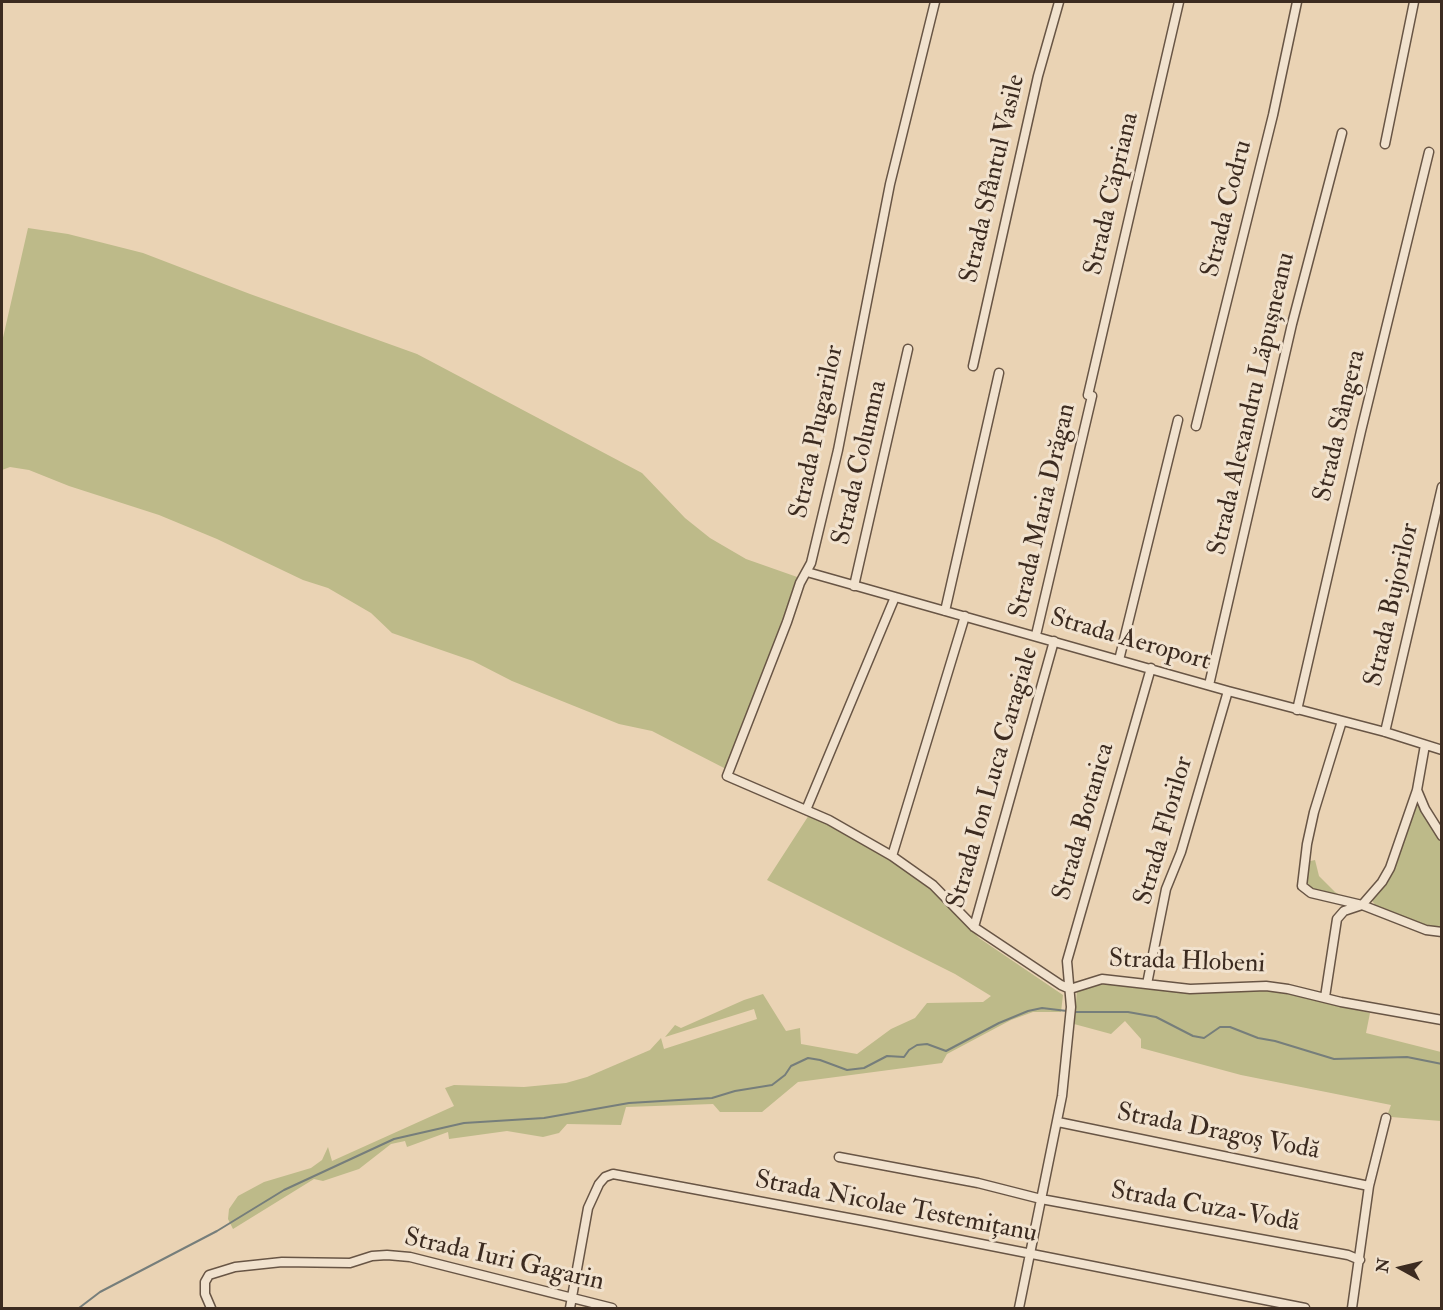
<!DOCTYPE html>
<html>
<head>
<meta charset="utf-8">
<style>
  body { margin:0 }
  #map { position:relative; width:1443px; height:1310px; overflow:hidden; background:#ead3b4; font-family:"IM FELL Double Pica",serif }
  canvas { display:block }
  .frame { position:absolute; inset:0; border:3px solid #3c2b20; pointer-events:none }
  .north { position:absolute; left:1371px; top:1238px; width:60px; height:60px; -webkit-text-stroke:4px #f1e2ce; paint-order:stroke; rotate:278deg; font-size:16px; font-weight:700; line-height:24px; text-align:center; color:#3c2b20 }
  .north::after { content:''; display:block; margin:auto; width:21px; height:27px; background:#3c2b20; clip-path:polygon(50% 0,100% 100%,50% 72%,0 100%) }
</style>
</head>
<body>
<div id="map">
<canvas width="1443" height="1310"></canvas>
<div class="frame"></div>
<div class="north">N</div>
</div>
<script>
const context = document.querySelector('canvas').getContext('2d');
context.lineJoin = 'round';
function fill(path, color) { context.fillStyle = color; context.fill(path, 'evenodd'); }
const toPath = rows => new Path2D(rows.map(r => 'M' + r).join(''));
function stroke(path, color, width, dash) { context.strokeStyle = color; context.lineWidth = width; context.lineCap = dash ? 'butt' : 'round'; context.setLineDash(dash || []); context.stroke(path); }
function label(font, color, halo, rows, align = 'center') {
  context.font = font + ' "IM FELL Double Pica",serif'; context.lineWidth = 6; context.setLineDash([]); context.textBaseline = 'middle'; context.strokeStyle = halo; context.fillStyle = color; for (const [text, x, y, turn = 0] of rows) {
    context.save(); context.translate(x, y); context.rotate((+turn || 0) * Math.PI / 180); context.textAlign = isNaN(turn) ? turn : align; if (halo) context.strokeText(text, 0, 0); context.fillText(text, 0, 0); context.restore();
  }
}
fill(toPath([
  [28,228,68,234,143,253,250,294,417,354,642,473,685,518,710,538,746,559,800,578,726,769,652,731,619,724,512,681,473,661,392,633,371,613,328,588,303,580,217,539,159,515,69,486,29,470,10,467,2,470,2,342],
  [1417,798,1441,841,1441,930,1424,927,1376,906,1373,902,1372,898],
  [809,815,889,857,933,888,979,938,1063,995,1061,1012,1033,1012,1011,1020,947,1054,942,1063,798,1082,762,1112,720,1112,713,1104,626,1107,621,1125,567,1124,559,1133,543,1137,507,1131,449,1139,448,1132,407,1147,405,1141,391,1144,359,1169,323,1181,314,1179,233,1229,228,1219,229,1209,238,1196,264,1182,311,1168,322,1160,328,1147,332,1161,454,1106,445,1088,454,1085,524,1087,566,1083,587,1077,650,1050,661,1038,664,1049,757,1019,754,1009,665,1037,675,1025,681,1028,744,1000,763,994,786,1031,800,1028,801,1044,857,1054,891,1029,915,1018,927,1003,983,1002,991,996,955,974,767,880],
  [1315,860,1319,876,1335,892,1338,894,1336,896,1311,889,1307,882,1304,873,1306,862],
  [1109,982,1184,993,1272,990,1370,1013,1366,1033,1441,1052,1441,1121,1391,1117,1388,1113,1391,1105,1241,1075,1141,1048,1141,1039,1125,1021,1111,1034,1074,1024,1077,991,1098,983]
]), '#bdba89');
stroke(toPath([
  [1073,1012,1128,1012,1156,1017,1193,1036,1204,1038,1220,1027,1230,1027,1258,1038,1275,1041,1334,1059,1407,1057,1442,1064],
  [79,1308,100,1292,217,1231,284,1190,394,1139,464,1123,544,1118,629,1103,712,1098,735,1091,772,1085,785,1075,791,1066,808,1058,820,1060,847,1070,864,1068,887,1056,904,1057,909,1050,917,1045,927,1044,946,1051,999,1023,1028,1011,1042,1008,1067,1011]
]), '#767e7b', 2);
const minor = toPath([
  [935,2,890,184,838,450,811,563,800,583,787,622,727,776,829,820,892,856,933,885,974,927,1061,985,1070,989,1102,979,1190,989,1266,986,1288,989,1341,1002,1442,1020],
  [1385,144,1414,2],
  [973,366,1038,76,1059,2],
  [1088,395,1179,2],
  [1196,426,1273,115,1297,2],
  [807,572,1228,691,1385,732,1442,750],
  [854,586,908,349],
  [945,611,999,373],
  [1036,635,1092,396],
  [1119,660,1178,420],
  [1209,685,1292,324,1342,133],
  [1297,710,1361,431,1429,152],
  [1342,721,1314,812,1307,844,1302,886,1311,893,1362,905,1426,930,1442,932],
  [1385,732,1442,487],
  [1417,790,1425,809,1442,836],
  [806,810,895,597],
  [892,856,965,616],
  [974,927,1054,641],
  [1147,984,1166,889,1181,852,1228,691],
  [1325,997,1337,919,1344,911,1362,905,1382,882,1390,868,1417,790,1425,745],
  [1058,1122,1369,1186],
  [839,1157,978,1183,1041,1199,1348,1255,1360,1260],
  [211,1308,205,1294,205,1282,209,1275,235,1267,282,1262,350,1263,372,1256,387,1255,410,1257,612,1308],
  [570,1308,588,1208,599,1184,605,1177,613,1174,870,1222,1305,1308],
  [1019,1308,1062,1096,1071,1007,1067,961,1151,668],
  [1352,1308,1369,1186,1386,1118]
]);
stroke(minor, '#685545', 11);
stroke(minor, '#f1e2ce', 8);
label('26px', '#3c2b20', '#f1e2ce', [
  ["Strada Sfântul Vasile",994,179,-77],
  ["Strada Căpriana",1113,194,-77],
  ["Strada Codru",1228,209,-76],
  ["Strada Alexandru Lăpușneanu",1253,404,-77],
  ["Strada Sângera",1341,426,-77],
  ["Strada Plugarilor",818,432,-78],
  ["Strada Columna",861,463,-77],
  ["Strada Maria Drăgan",1044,511,-77],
  ["Strada Bujorilor",1393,605,-77],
  ["Strada Aeroport",1130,641,16],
  ["Strada Ion Luca Caragiale",994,778,-74],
  ["Strada Botanica",1085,822,-74],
  ["Strada Florilor",1165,831,-74],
  ["Strada Hlobeni",1187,963,2],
  ["Strada Dragoș Vodă",1218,1133,11],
  ["Strada Nicolae Testemițanu",896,1208,11],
  ["Strada Cuza-Vodă",1205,1208,10],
  ["Strada Iuri Gagarin",504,1261,13]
]);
</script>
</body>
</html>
